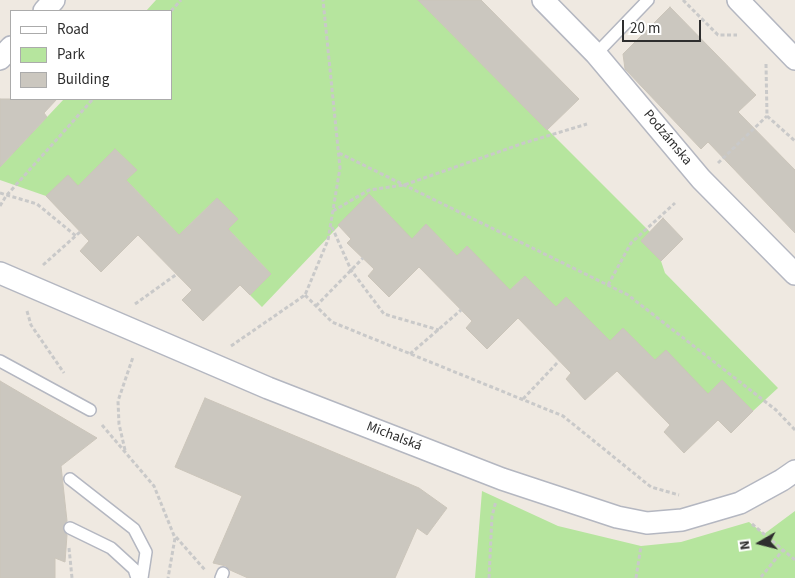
<!DOCTYPE html>
<html>
<head>
<meta charset="utf-8">
<style>
  body { margin:0 }
  #map { position:relative; width:795px; height:578px; overflow:hidden; background:#efe9e1; font-family:"Source Sans 3",sans-serif }
  canvas { display:block }
  .legend { position:absolute; left:10px; top:10px; width:162px; height:90px; box-sizing:border-box; background:#fff; border:1px solid #ababab; margin:0; padding:6px 9px; list-style:none; font-size:15px; color:#2e2e2e }
  .legend li { display:flex; align-items:center; gap:10px; height:25px }
  .legend b { width:25px; border:1px solid #ababab }
  .north { position:absolute; left:735px; top:518px; width:50px; height:50px; -webkit-text-stroke:4px #fff; paint-order:stroke; rotate:262deg; font-size:14px; font-weight:700; line-height:20px; text-align:center; color:#2e2e2e }
  .north::after { content:''; display:block; margin:auto; width:18px; height:22px; background:#2e2e2e; clip-path:polygon(50% 0,100% 100%,50% 72%,0 100%) }
  .scale { position:absolute; left:622px; top:20px; width:79px; height:22px; box-sizing:border-box; border:2px solid #2e2e2e; border-top:0; padding-left:6px; font-size:15px; line-height:18px; white-space:nowrap; color:#2e2e2e; -webkit-text-stroke:4px #fff; paint-order:stroke }
</style>
</head>
<body>
<div id="map">
<canvas width="795" height="578"></canvas>
<ul class="legend">
<li><b style="height:6px;background:#fff"></b>Road</li>
<li><b style="height:14px;background:#b6e59e"></b>Park</li>
<li><b style="height:14px;background:#cbc7bf"></b>Building</li>
</ul>
<div class="north">N</div>
<div class="scale">20 m</div>
</div>
<script>
const context = document.querySelector('canvas').getContext('2d');
context.lineJoin = 'round';
function fill(path, color) { context.fillStyle = color; context.fill(path, 'evenodd'); }
const toPath = rows => new Path2D(rows.map(r => 'M' + r).join(''));
function stroke(path, color, width, dash) { context.strokeStyle = color; context.lineWidth = width; context.lineCap = dash ? 'butt' : 'round'; context.setLineDash(dash || []); context.stroke(path); }
function label(font, color, halo, rows, align = 'center') {
  context.font = font + ' "Source Sans 3",sans-serif'; context.lineWidth = 4.5; context.setLineDash([]); context.textBaseline = 'middle'; context.strokeStyle = halo; context.fillStyle = color; for (const [text, x, y, turn = 0] of rows) {
    context.save(); context.translate(x, y); context.rotate((+turn || 0) * Math.PI / 180); context.textAlign = isNaN(turn) ? turn : align; if (halo) context.strokeText(text, 0, 0); context.fillText(text, 0, 0); context.restore();
  }
}
fill(toPath([
  [156,0,418,0,650,232,641,241,661,261,665,273,778,388,753,411,722,380,702,400,655,360,623,328,603,348,587,318,567,298,556,307,525,276,504,296,467,246,457,256,426,225,406,245,390,216,369,194,262,307,250,295,271,274,228,229,238,219,217,198,179,235,126,180,136,170,115,149,78,186,46,196,0,180,0,167,64,99,171,99,171,11,146,11],
  [482,491,558,526,641,546,681,542,749,522,764,534,795,511,795,578,475,578]
]), '#b6e59e');
const building = toPath([
  [418,0,481,0,579,99,547,130,418,0],
  [670,7,756,95,738,112,795,170,795,233,708,142,701,149,625,69,623,54,670,7],
  [0,99,57,99,44,113,47,117,0,167,0,99],
  [115,149,137,170,126,180,179,235,217,198,238,219,228,229,271,274,250,295,240,285,203,321,182,300,192,290,138,235,101,272,80,251,89,241,46,196,68,175,78,186,115,149],
  [369,194,412,239,426,224,457,256,467,246,510,290,525,276,556,307,566,297,610,341,623,328,655,360,666,350,708,394,722,380,753,411,731,433,718,420,684,453,664,432,670,425,617,371,585,400,566,379,571,373,518,318,487,349,466,328,472,321,419,267,389,297,368,276,374,269,347,243,351,239,338,225,369,194],
  [663,218,683,239,661,261,641,241,663,218],
  [0,381,97,438,61,466,67,521,63,529,67,535,65,562,55,558,55,578,0,578,0,381],
  [205,398,419,488,447,508,427,535,417,528,395,578,248,578,230,570,226,566,213,563,242,496,175,467,205,398]
]);
fill(building, '#cbc7bf');
stroke(building, '#cbc5ba', 1);
const service = toPath([
  [596,54,648,0],
  [0,361,90,410],
  [70,479,134,529,146,552,142,578],
  [70,528,111,548,134,569,137,578],
  [221,578,223,573]
]);
const minor = toPath([
  [543,0,596,54,701,179,795,274],
  [738,0,795,59],
  [44,11,54,0],
  [0,59,11,47],
  [0,273,268,388,502,479,617,517,647,523,682,520,740,503,782,480,795,471]
]);
stroke(service, '#b4b7c1', 14);
stroke(minor, '#b4b7c1', 24);
stroke(toPath([
  [683,0,718,35,737,35],
  [171,11,181,0],
  [766,64,767,116,795,141],
  [339,153,628,295,776,410,795,430],
  [718,163,767,116],
  [0,193,37,204,76,236],
  [0,206,6,196,93,99],
  [333,211,369,190,404,185,524,143,587,124],
  [332,227,351,270,384,314,439,330],
  [43,265,80,232],
  [608,285,631,243,675,203],
  [305,295,332,322,563,416,651,487,679,495],
  [135,304,177,274],
  [316,306,363,258],
  [27,311,31,325,64,373],
  [231,346,305,295,328,240,340,168,323,0],
  [410,354,461,310],
  [523,399,559,361],
  [102,425,154,486,175,538,168,578],
  [125,450,119,424,118,401,133,357],
  [752,524,795,560],
  [176,537,205,570],
  [69,548,72,578],
  [761,577,783,550],
  [489,578,492,516,496,501],
  [636,578,641,546]
]), '#c9c9c9', 3, [4, 2.5]);
stroke(service, '#fff', 11);
stroke(minor, '#fff', 21);
label('14px', '#2e2e2e', '#fff', [
  ["Podzámska",667,138,50],
  ["Michalská",394,437,21]
]);
</script>
</body>
</html>
